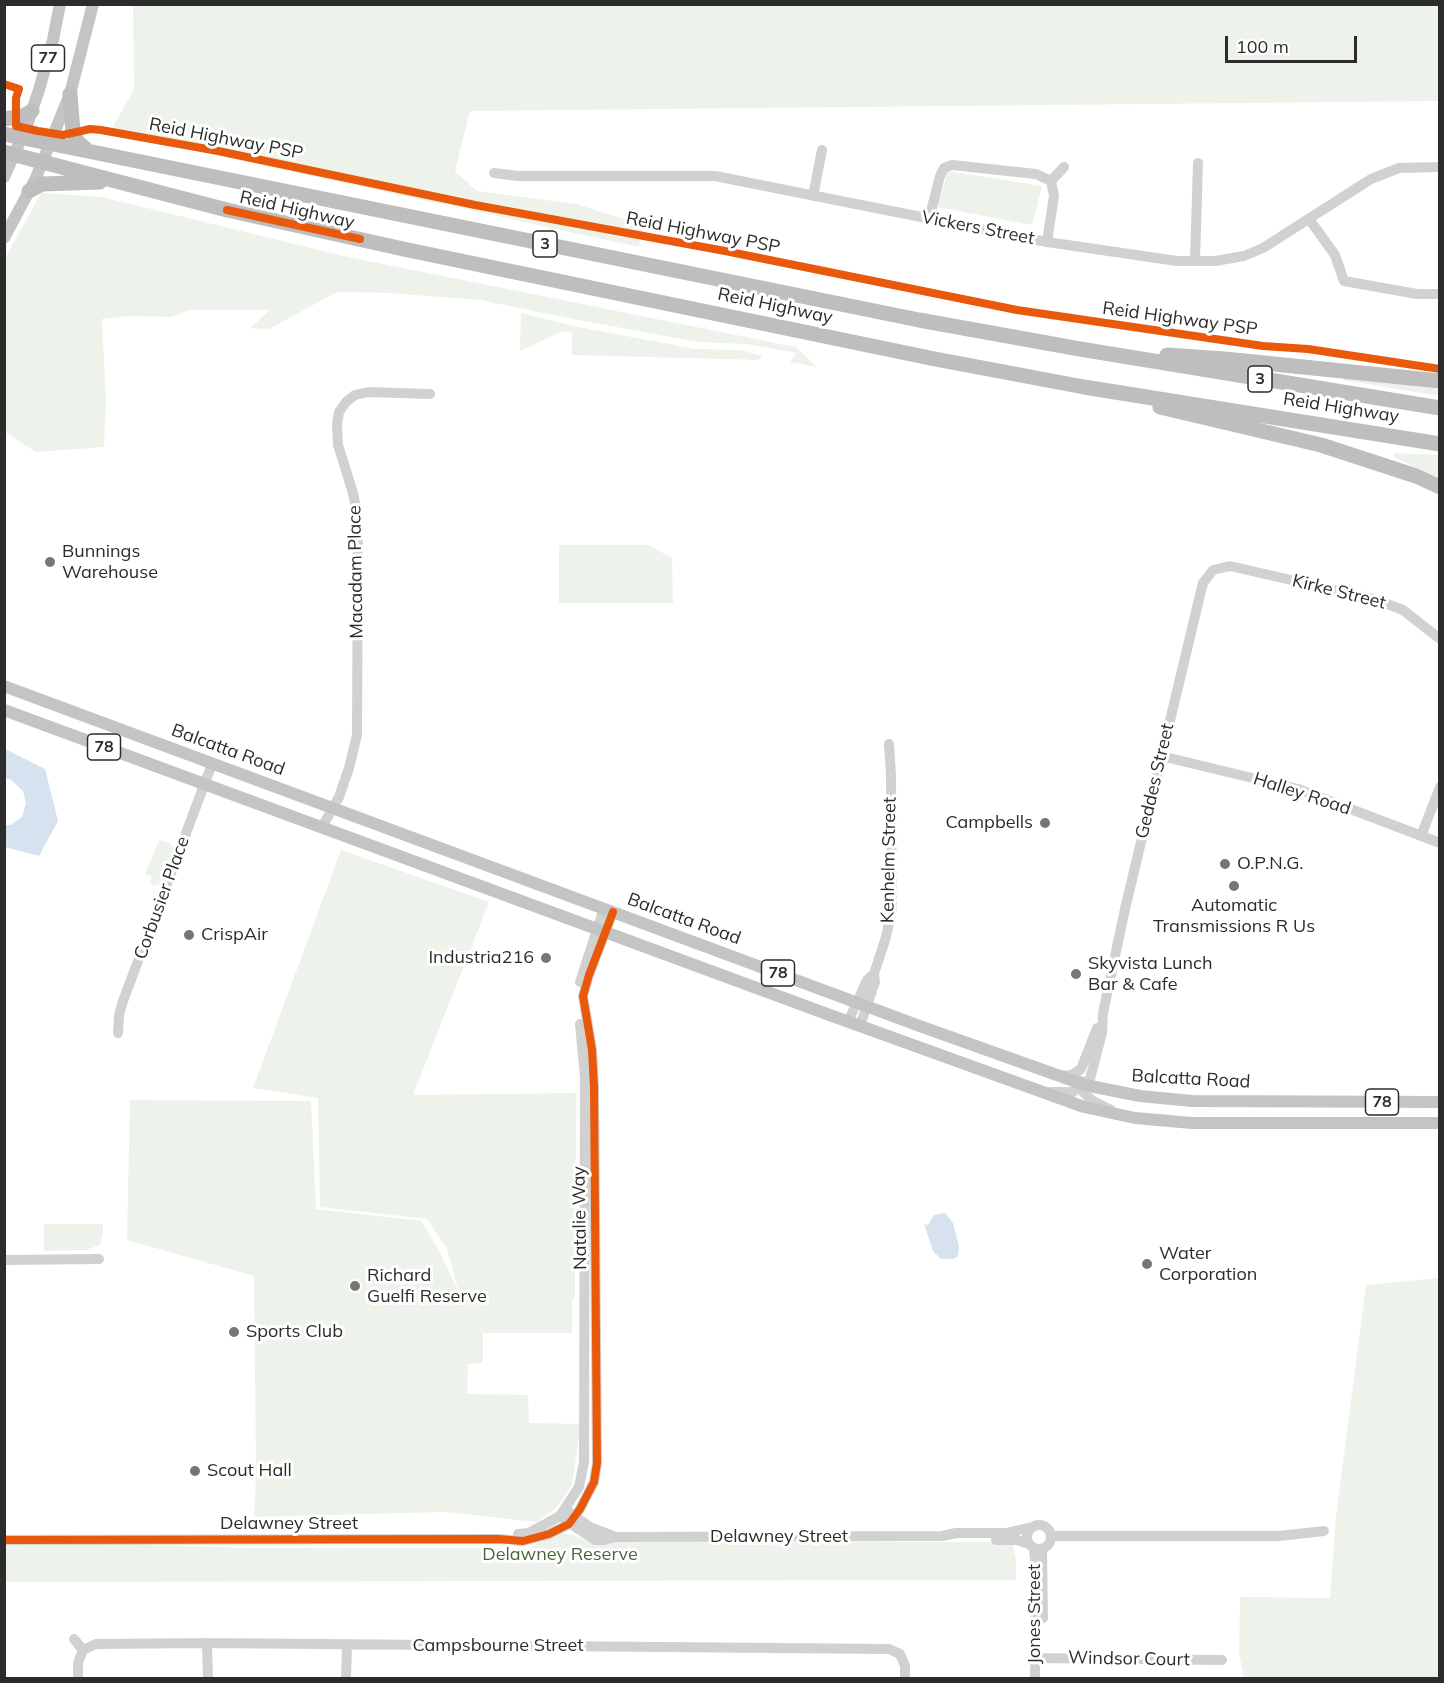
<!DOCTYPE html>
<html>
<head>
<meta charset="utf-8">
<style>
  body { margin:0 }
  #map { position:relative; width:1444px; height:1683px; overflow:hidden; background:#fff; font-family:Mulish,sans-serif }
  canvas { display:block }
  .frame { position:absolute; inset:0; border:6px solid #2c2c2c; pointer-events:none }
  .scale { position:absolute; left:1225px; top:36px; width:132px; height:27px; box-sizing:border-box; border:3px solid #2c2c2c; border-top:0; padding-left:8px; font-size:18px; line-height:21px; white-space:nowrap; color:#2c2c2c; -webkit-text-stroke:4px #fff; paint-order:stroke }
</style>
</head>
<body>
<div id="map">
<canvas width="1444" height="1683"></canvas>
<div class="frame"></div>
<div class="scale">100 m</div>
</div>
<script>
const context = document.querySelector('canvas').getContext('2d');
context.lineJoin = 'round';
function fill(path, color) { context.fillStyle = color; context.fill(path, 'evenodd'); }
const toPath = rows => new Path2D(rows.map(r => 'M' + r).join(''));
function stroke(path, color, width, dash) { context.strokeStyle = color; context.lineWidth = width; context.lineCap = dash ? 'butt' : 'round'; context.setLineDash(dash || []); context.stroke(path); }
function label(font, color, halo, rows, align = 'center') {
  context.font = font + ' Mulish,sans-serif'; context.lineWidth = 6; context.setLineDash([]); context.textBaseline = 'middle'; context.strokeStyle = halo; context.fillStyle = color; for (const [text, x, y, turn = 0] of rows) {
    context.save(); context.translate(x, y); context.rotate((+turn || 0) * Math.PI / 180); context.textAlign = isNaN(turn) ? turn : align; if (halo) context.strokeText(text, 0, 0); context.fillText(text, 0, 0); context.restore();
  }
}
fill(toPath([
  [133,5,1439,5,1439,101,470,111,455,171,477,191,576,204,643,225,639,247,110,132,134,89],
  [948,171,1042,186,1032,225,937,207],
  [41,193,102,197,348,257,796,347,817,367,790,362,796,353,747,344,698,342,578,320,480,300,389,293,337,292,269,329,250,328,270,310,188,310,172,317,130,316,102,319,106,402,104,447,36,452,5,432,4,260],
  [521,313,574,326,695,349,740,350,762,356,759,360,572,355,572,333,563,331,520,351],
  [1342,376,1439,387,1439,396,1343,380],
  [1395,453,1439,455,1439,478,1393,457],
  [559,545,648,545,672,558,673,603,559,603],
  [159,840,170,843,174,848,161,884,153,886,150,883,152,876,145,874],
  [341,850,489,902,413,1095,576,1093,575,1297,572,1300,572,1333,483,1333,483,1363,468,1364,467,1394,528,1395,529,1423,581,1424,572,1485,558,1506,537,1522,446,1512,254,1517,256,1474,254,1276,127,1240,130,1100,311,1101,316,1209,421,1221,437,1247,459,1292,447,1249,427,1219,320,1207,318,1098,253,1088],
  [44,1224,103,1224,103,1233,100,1245,86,1250,44,1251],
  [1439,1278,1439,1678,1244,1678,1239,1654,1240,1597,1330,1598,1336,1516,1366,1285],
  [559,1532,573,1535,588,1542,1012,1542,1016,1560,1016,1580,5,1582,5,1541,247,1548,532,1548,543,1537]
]), '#edf3ea');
fill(toPath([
  [5,749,45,769,58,821,39,856,5,847,5,825,10,825,22,817,26,803,23,791,10,779,5,779],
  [945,1213,953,1223,959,1246,958,1256,953,1259,941,1259,933,1251,924,1224,928,1225,934,1215]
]), '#d6e2f0');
stroke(toPath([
  [494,173,518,176,715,176,1047,242,1177,261,1215,261,1244,256,1263,248,1371,179,1399,168,1440,167],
  [1051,181,1064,167],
  [813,196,822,150],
  [929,219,940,176,944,168,952,165,1036,174,1051,181,1054,196,1047,242],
  [1309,219,1335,255,1344,281,1417,294,1440,294],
  [1195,261,1198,163],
  [1161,756,1298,789,1440,843],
  [322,827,339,797,349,768,357,735,358,518,353,493,338,445,337,424,339,412,346,402,355,395,368,392,430,394],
  [1421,836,1440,787],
  [580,982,604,908],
  [848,1022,867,980,874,974],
  [860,1026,875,982,874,974,886,937,892,908,891,775,889,744],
  [118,1033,119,1015,123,1001,212,764],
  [1059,1076,1072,1075,1081,1069,1097,1028],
  [1081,1081,1083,1092,1093,1101,1111,1110],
  [1050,1092,1073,1092,1090,1079,1102,1033,1103,1013,1125,909,1200,595,1203,583,1213,570,1230,566,1374,599,1403,610,1440,639],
  [4,1260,99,1259],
  [569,1512,590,1527,613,1536],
  [565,1520,595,1540,604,1540,616,1537,942,1536,956,1533,1006,1533,1032,1527],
  '1027 1537a12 12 0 1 1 24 0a12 12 0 1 1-24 0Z',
  [518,1534,529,1533,560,1516,579,1487,584,1462,585,1077,580,1024],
  [1052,1536,1279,1536,1324,1531],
  [4,1540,498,1539,523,1541,549,1534,569,1524,580,1509,594,1482,597,1463,594,1087,592,1050,583,996,589,975,613,912],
  [996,1540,1017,1540,1029,1544],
  [1034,1549,1036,1569,1035,1678],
  [1042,1549,1043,1618],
  [74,1639,83,1650,96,1644,207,1643,889,1649,900,1654,905,1666,905,1678],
  [207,1643,208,1678],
  [1035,1658,1222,1660],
  [78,1678,78,1663,83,1650],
  [346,1678,347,1645]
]), '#d1d1d1', 10);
stroke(toPath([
  [4,177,26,128,39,90,53,40,60,4],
  [4,238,35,180,70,94,93,4],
  [4,686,920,1026,1085,1085,1140,1096,1192,1101,1440,1102],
  [4,710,827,1014,1084,1107,1135,1118,1192,1123,1440,1123]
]), '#c4c4c4', 12);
stroke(toPath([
  [70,94,73,132,77,141,88,151],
  [4,119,23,116,32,111],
  [4,134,919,320,1080,349,1440,408],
  [4,152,227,210,408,250,935,359,1084,387,1440,444],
  [29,191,42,184,100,182],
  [1167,355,1225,359,1440,381],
  [1160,407,1321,445,1416,476,1440,487]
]), '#bebebe', 15);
stroke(toPath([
  [4,84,19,89,16,98,16,126,38,131,63,135,90,129,101,130,218,151,475,205,725,251,1017,310,1263,346,1308,349,1440,369],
  [227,210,360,239],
  [4,1540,498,1539,523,1541,549,1534,569,1524,580,1509,594,1482,597,1463,594,1087,592,1050,583,996,589,975,613,912]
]), '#e8590c', 8);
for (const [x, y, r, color] of [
  [50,562,6,"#767676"],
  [1045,823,6,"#767676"],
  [1225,864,6,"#767676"],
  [1234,886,6,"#767676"],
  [189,935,6,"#767676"],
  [546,958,6,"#767676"],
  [1076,974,6,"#767676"],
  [1147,1264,6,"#767676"],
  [355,1286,6,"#767676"],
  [234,1332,6,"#767676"],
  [195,1471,6,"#767676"]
]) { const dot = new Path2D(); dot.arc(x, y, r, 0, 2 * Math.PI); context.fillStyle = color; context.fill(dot); stroke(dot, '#fff', 2); }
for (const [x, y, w] of [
  [48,58,33],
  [545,244,24],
  [1260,379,24],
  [104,747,33],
  [778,973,33],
  [1382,1102,33]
]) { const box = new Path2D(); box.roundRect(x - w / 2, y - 13, w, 26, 4.5); context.fillStyle = '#fff'; context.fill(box); stroke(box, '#2c2c2c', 1.5); }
label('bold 16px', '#2c2c2c', null, [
  ["77",48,58],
  ["3",545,244],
  ["3",1260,379],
  ["78",104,747],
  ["78",778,973],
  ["78",1382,1102]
]);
label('18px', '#2c2c2c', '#fff', [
  ["Reid Highway PSP",226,139,11],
  ["Reid Highway",297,210,13],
  ["Vickers Street",978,228,11],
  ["Reid Highway PSP",703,233,11],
  ["Reid Highway",775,306,12],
  ["Reid Highway PSP",1180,319,8],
  ["Reid Highway",1341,408,9],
  ["Macadam Place",356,572,-91],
  ["Kirke Street",1339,592,14],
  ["Balcatta Road",228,750,20],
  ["Geddes Street",1155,781,-77],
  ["Halley Road",1302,794,18],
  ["Kenhelm Street",889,860,-89],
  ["Corbusier Place",162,898,-70],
  ["Balcatta Road",684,919,20],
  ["Balcatta Road",1191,1079,3],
  ["Natalie Way",580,1218,-91],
  ["Delawney Street",289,1524],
  ["Delawney Street",779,1537],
  ["Jones Street",1035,1614,-90],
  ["Campsbourne Street",498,1646],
  ["Windsor Court",1129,1659,1]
]);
label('18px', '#2c2c2c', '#fff', [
  ["Bunnings",62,552],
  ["Warehouse",62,573],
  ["Campbells",1033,823,"right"],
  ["O.P.N.G.",1237,864],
  ["Automatic",1234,906,"center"],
  ["Transmissions R Us",1234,927,"center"],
  ["CrispAir",201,935],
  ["Industria216",534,958,"right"],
  ["Skyvista Lunch",1088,964],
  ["Bar & Cafe",1088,985],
  ["Water",1159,1254],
  ["Corporation",1159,1275],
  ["Richard",367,1276],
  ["Guelfi Reserve",367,1297],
  ["Sports Club",246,1332],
  ["Scout Hall",207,1471]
], 'left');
label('18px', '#47673a', '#fff', [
  ["Delawney Reserve",560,1555]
]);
</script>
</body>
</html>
